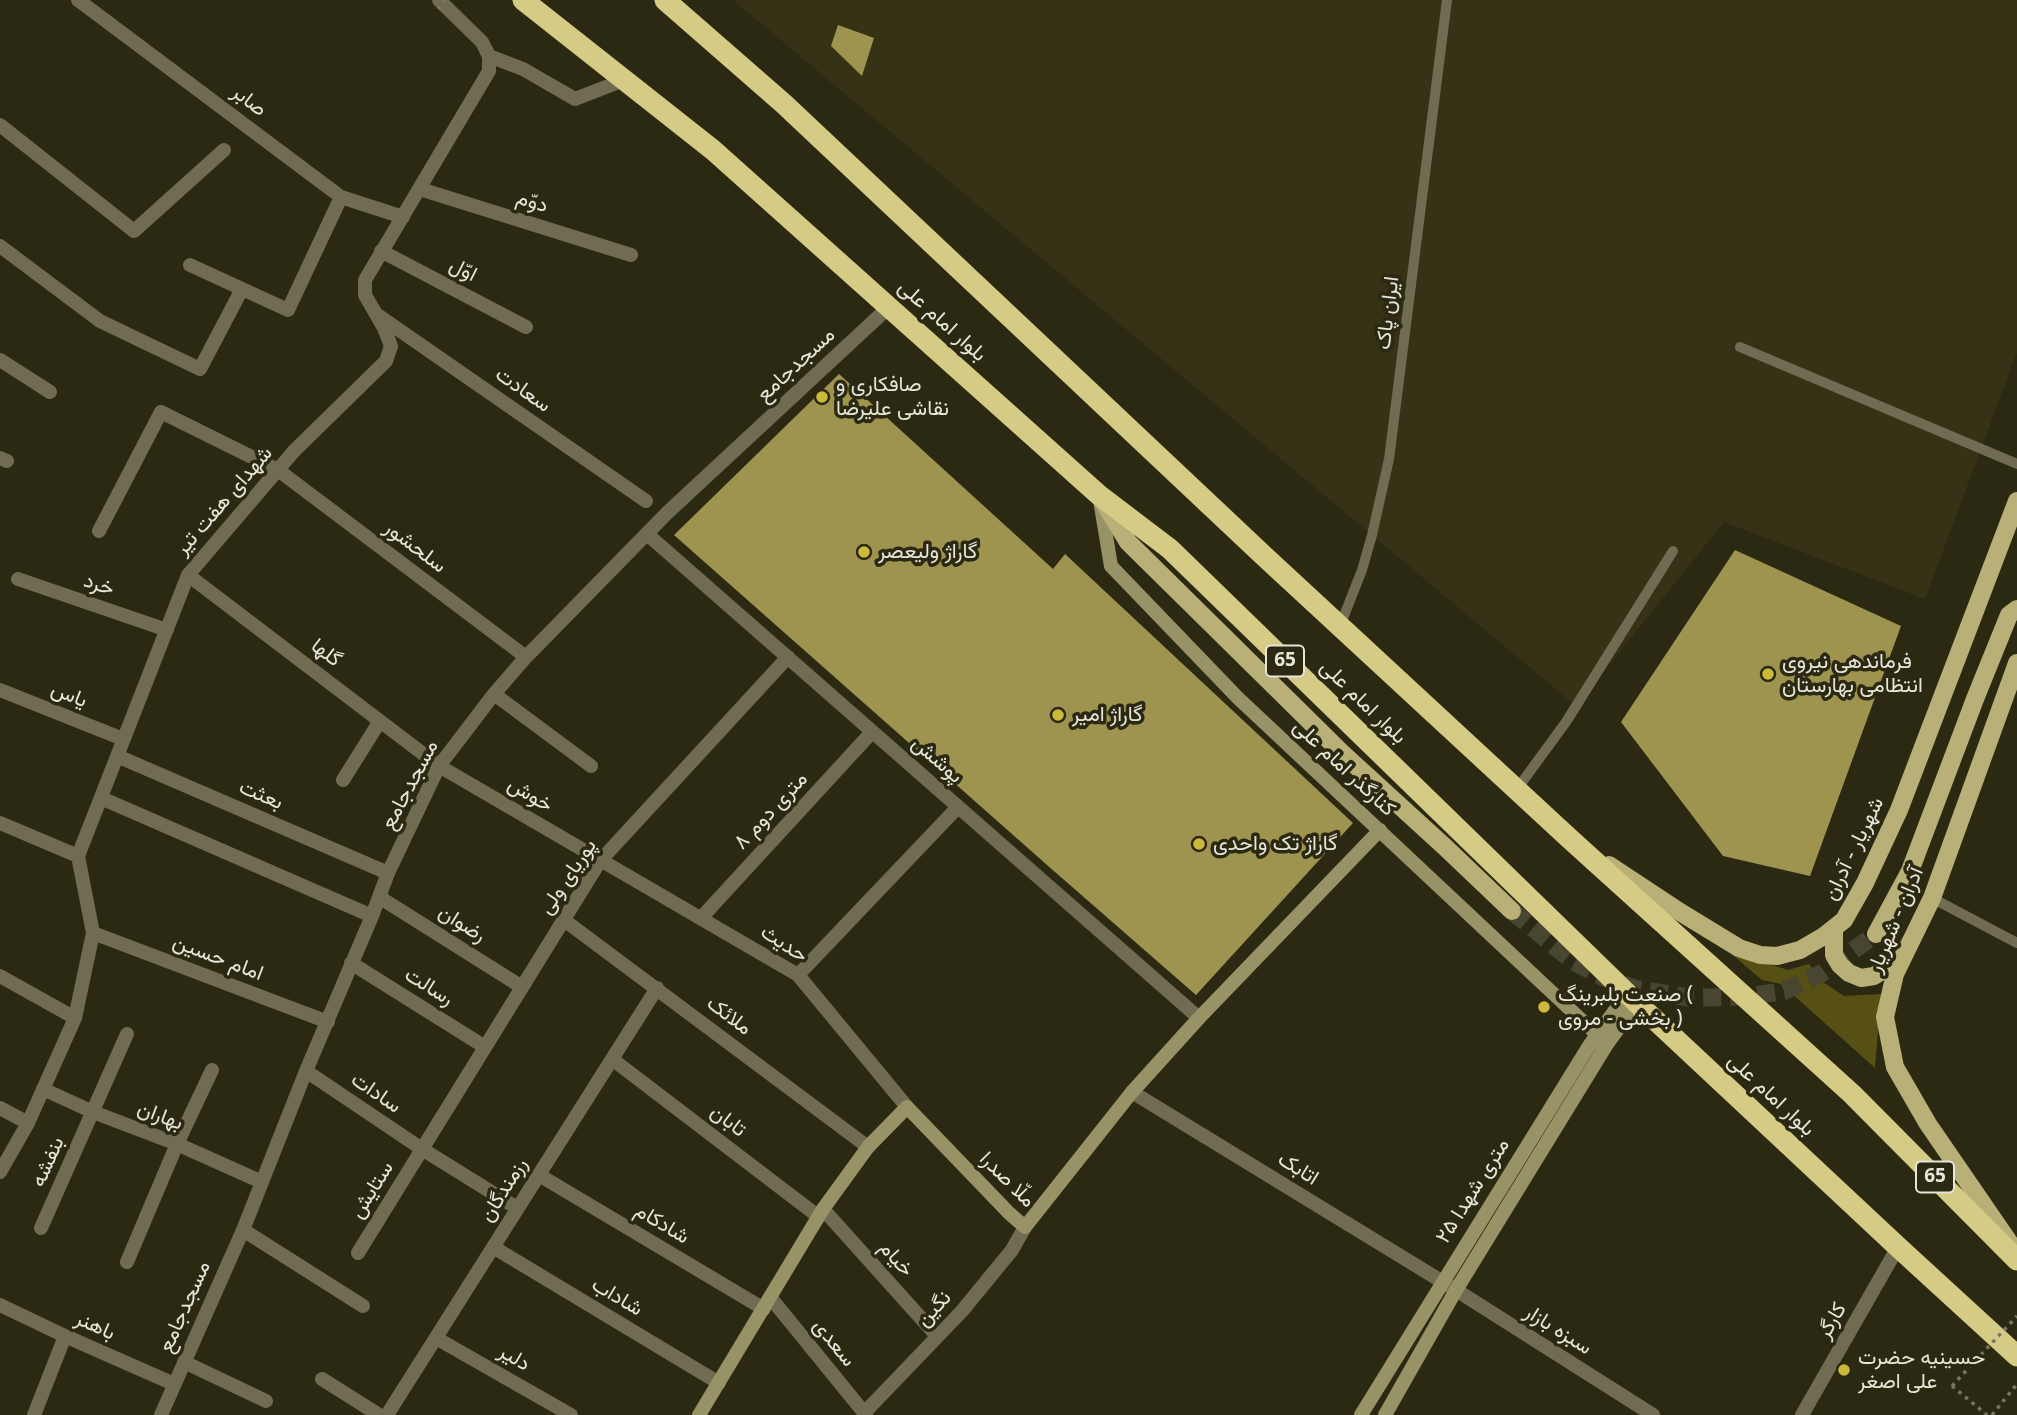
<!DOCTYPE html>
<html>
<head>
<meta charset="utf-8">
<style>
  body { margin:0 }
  canvas { display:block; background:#2c2913 }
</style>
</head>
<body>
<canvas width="2017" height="1415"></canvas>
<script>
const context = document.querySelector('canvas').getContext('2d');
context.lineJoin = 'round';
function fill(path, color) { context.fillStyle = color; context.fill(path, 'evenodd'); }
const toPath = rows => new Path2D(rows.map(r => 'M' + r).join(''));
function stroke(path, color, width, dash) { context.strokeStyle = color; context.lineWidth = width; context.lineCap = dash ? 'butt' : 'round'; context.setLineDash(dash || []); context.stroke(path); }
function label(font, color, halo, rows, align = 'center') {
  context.font = font + ' "Noto Sans",Vazirmatn,sans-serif'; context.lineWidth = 7; context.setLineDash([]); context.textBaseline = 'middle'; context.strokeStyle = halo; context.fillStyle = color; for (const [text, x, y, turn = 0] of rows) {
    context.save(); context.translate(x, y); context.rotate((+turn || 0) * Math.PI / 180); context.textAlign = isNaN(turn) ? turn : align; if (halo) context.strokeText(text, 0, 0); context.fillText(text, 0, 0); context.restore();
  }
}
fill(toPath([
  [733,0,2017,0,2017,352,1925,599,1724,522,1576,706]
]), '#363215');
fill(toPath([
  [1728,951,1788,970,1809,964,1823,982,1844,996,1881,994,1875,1068,1781,984,1762,980]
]), '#575014');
fill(toPath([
  [838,25,874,38,862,76,831,46],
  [839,374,1053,569,1065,554,1353,823,1196,995,1047,865,674,535],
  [1735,550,1901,626,1810,876,1723,856,1621,722]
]), '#9e9450');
stroke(toPath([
  [1512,911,1574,962,1603,977,1636,989,1692,998,1750,996,1784,991,1822,973,1876,934]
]), '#484531', 18, [18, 9]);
stroke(toPath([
  [1952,1386,1987,1415],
  [1992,1415,2017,1384]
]), '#777563', 3.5, [3.5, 5]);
stroke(toPath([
  [1740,347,2017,464],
  [1340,626,1362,570,1372,535,1389,459,1447,0],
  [1517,789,1566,722,1673,551],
  [1932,898,2017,943]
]), '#706c51', 10);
stroke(toPath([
  [78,0,341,197,403,217],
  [489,56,523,69,575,99,624,80],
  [0,125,134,231,224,150],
  [420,189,631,255],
  [0,246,100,321,200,369,242,289],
  [381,251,526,327],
  [190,265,288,310,341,197],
  [379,316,646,501],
  [0,360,50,392],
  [0,458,7,461],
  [99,531,161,412,278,470,526,657],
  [647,534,1199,1018],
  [188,575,439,766,798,975,907,1107],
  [18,579,167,630],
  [0,690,123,739],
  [494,694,591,766],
  [117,756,388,873],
  [343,780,380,721],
  [101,798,372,916],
  [0,823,78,856],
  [379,897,522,987],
  [701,918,872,732],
  [564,920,868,1147],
  [93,933,328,1022],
  [351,963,485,1047],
  [798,975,958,807],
  [0,976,75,1018],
  [612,1059,819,1217],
  [306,1071,422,1149,517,1208],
  [43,1089,93,1112,177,1144,262,1182],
  [1132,1092,1456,1290,1653,1415],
  [0,1108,28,1123],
  [0,1172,28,1123,75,1018,93,933,78,856,188,575,294,451,386,361,391,346,384,328,365,295,365,280,489,71,489,56,482,42,439,0],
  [539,1175,764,1309],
  [823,1209,937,1336],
  [41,1228,127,1034],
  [243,1230,363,1306],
  [493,1247,719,1383],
  [358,1253,600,861,788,657],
  [127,1262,177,1144,212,1070],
  [770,1297,866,1415],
  [0,1305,65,1336,174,1384],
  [436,1338,571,1415],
  [184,1362,266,1401],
  [322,1379,379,1415],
  [864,1413,962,1311,1012,1250,1025,1227],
  [34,1415,65,1336],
  [161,1415,243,1230,306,1071,372,916,388,873,439,766,494,694,526,657,667,513,890,306],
  [387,1415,657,988],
  [1802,1415,1898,1247]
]), '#706c51', 14);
stroke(toPath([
  [1100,500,1111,566,1238,698,1607,1044],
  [699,1415,823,1209,868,1147,907,1107,1009,1213,1025,1227,1132,1092,1199,1018,1380,830],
  [1361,1415,1589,1046,1627,994],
  [1385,1415,1456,1290,1607,1044,1637,1003]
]), '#989367', 14);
stroke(toPath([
  [1103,501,1128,542,1342,753,1446,848,1512,911],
  [1609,865,1680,912,1739,948,1760,955,1777,956,1800,950,1824,936,1844,920,1865,883,1899,810,2017,501],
  [1834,928,1834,955,1840,965,1849,973,1861,978,1874,976,1900,959],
  [1876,934,1910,871,1975,699,2009,615,2017,609],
  [2011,1245,1928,1124,1895,1067,1885,1017,1895,974,1932,898,2017,663]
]), '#b8b077', 18);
stroke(toPath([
  [523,0,713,150,1099,495,1170,549,1637,1003,1898,1247,2017,1356],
  [665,0,784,104,1264,556,1570,839,1852,1094,2017,1260]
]), '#d5cb85', 21);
stroke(toPath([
  [438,9,445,0],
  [1952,1386,2017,1316]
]), '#777563', 3.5, [3.5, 5]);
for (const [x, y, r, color] of [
  [822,397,7,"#cbba39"],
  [864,552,7,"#cbba39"],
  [1768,674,7,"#cbba39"],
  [1058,715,7,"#cbba39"],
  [1199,844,7,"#cbba39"],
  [1544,1007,7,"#cbba39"],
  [1844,1370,7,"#cbba39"]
]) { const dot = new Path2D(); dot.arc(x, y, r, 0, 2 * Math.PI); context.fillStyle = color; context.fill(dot); stroke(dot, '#2c2913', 2.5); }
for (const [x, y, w] of [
  [1285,661,38],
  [1935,1177,38]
]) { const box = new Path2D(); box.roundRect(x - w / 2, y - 15.5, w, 31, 5); context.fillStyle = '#2c2913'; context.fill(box); stroke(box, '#e7e6d9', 2); }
label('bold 19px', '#e7e6d9', null, [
  ["65",1285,661],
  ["65",1935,1177]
]);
label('21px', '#e7e6d9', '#2c2913', [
  ["صابر",249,101,37],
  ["دوّم",532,202,17],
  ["اوّل",463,270,27],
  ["ایران پاک",1388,313,-83],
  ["بلوار امام علی",942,321,42],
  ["مسجدجامع",796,365,-43],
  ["سعادت",523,390,35],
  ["شهدای هفت تیر",224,501,-49],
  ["سلحشور",415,547,37],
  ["خرد",99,585,19],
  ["گلها",326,653,37],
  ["یاس",69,695,22],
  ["بلوار امام علی",1363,702,44],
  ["پوشش",937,760,41],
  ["کنارگذر امام علی",1344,768,43],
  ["مسجدجامع",410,785,-62],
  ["بعثت",261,795,23],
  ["خوش",530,795,31],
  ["۸ متری دوم",771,811,-47],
  ["شهریار - آدران",1854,849,-64],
  ["پوریای ولی",568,877,-56],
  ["آدران - شهریار",1896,920,-67],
  ["رضوان",462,924,32],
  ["حدیث",784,944,33],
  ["امام حسین",218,958,21],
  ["رسالت",429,987,32],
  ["ملائک",729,1016,37],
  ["سادات",376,1093,34],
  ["بلوار امام علی",1771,1095,43],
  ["بهاران",160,1116,21],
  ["تابان",728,1121,37],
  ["بنفشه",48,1162,-66],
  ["اتابک",1298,1169,32],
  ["ملّا صدرا",1007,1180,45],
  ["ستایش",372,1190,-58],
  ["رزمندگان",504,1190,-58],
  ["۲۵ متری شهدا",1473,1191,-58],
  ["شادکام",662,1224,31],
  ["خیام",896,1259,48],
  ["شاداب",617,1297,31],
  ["مسجدجامع",185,1307,-66],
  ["نگین",934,1309,-47],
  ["کارگر",1832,1321,-60],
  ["باهنر",95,1326,24],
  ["سبزه بازار",1558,1330,32],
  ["سعدی",834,1343,51],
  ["دلیر",514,1358,30]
]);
label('21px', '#e7e6d9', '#2c2913', [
  ["صافکاری و",836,385],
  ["نقاشی عليرضا",836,409],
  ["گاراژ ولیعصر",878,552],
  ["فرماندهی نیروی",1782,662],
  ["انتظامی بهارستان",1782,686],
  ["گاراژ امیر",1072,715],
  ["گاراژ تک واحدی",1213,844],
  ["صنعت بلبرینگ (",1558,995],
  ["بخشی - مروی )",1558,1019],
  ["حسینیه حضرت",1858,1358],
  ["علی اصغر",1858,1382]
], 'left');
</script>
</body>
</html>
